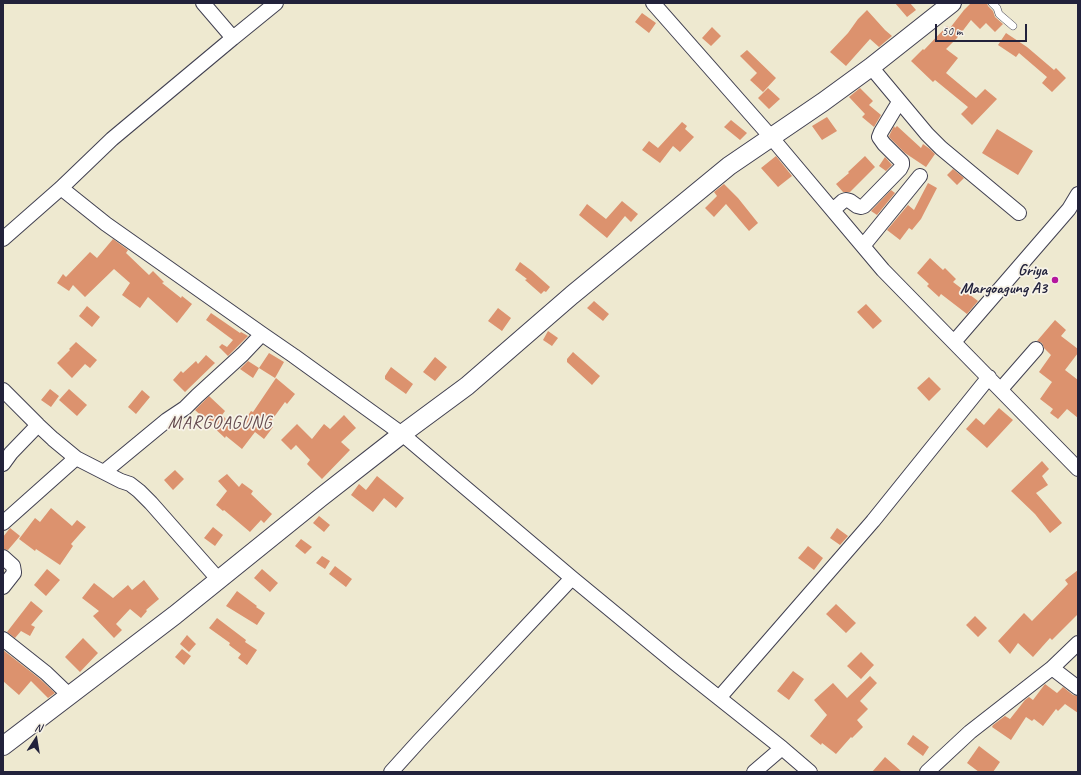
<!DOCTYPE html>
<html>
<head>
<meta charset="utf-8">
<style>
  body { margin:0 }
  #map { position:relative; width:1081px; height:775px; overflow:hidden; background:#eee9d0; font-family:Caveat,sans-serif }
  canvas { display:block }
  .frame { position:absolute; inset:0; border:4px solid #22223b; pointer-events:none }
  .north { position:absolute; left:16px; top:719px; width:40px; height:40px; -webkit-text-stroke:3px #f7f3e8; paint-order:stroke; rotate:12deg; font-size:11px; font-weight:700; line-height:16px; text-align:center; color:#22223b }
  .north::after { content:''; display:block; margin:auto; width:14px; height:18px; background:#22223b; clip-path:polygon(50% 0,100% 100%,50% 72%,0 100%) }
  .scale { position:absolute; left:935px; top:24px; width:92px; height:18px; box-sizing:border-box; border:2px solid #22223b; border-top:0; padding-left:5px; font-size:12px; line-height:14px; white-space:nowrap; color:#22223b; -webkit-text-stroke:3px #f7f3e8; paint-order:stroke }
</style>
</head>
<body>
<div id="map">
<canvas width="1081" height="775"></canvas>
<div class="frame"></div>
<div class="north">N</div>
<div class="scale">50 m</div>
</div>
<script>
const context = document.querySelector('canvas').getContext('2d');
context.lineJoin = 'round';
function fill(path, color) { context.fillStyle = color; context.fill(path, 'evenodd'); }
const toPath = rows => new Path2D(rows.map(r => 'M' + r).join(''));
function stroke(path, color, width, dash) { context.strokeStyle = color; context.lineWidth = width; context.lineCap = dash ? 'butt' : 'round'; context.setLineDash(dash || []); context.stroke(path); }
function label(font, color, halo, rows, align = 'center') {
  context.font = font + ' Caveat,sans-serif'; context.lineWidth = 3.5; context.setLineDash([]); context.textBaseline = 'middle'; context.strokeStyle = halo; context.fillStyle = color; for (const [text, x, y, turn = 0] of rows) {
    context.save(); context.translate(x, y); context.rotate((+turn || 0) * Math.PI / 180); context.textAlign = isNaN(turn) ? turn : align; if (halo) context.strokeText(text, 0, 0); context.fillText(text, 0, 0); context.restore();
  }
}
fill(toPath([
  [895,3,910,3,916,10,907,17],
  [971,3,987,3,988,6,993,11,995,17,1003,24,995,32,986,23,980,29,971,20,958,37,946,49,958,58,946,73,976,98,985,89,997,99,972,125,961,114,968,107,935,80,933,82,911,61,923,49,924,50,947,26,950,28,964,10],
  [867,10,885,30,892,36,879,47,870,39,846,66,830,52,848,33,858,19],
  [642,13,656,23,649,33,635,22],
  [712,27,721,36,711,46,702,38],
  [1006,33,1027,47,1054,70,1056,68,1066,78,1052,92,1042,83,1047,77,1019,53,1016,57,998,45],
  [747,50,776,78,763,92,750,80,757,73,740,56],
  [768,88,780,99,769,109,758,98],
  [860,88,873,101,869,105,881,115,874,127,862,117,865,114,849,97],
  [827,117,837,131,822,140,812,126],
  [731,120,747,133,740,140,724,127],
  [682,122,687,126,685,129,694,137,680,152,673,146,660,163,642,150,649,141,658,148],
  [894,126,895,128,897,126,921,148,923,144,930,149,935,154,926,167,905,153,890,138,889,136],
  [997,129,1033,151,1018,175,982,153],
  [776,156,792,176,778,187,761,168],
  [865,156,875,167,850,192,843,192,836,184,849,173,848,172],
  [885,157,892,165,886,171,879,166],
  [953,169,964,178,957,185,947,175],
  [928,183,937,188,921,219,912,230,909,228,900,240,887,230,908,205,914,210],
  [724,184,738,198,758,223,749,231,726,204,714,217,705,208,717,196,714,192],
  [891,190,895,193,877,215,871,211],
  [622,201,638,214,631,222,625,216,607,238,579,215,587,204,606,219],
  [113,239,128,250,126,253,149,275,153,271,164,282,162,283,181,298,182,296,192,304,177,323,148,297,140,308,122,295,130,283,114,269,85,297,73,285,69,291,57,283,63,274,66,277,90,252,97,258],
  [930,258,943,270,945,268,956,279,953,282,978,301,967,314,941,294,939,297,927,286,929,284,917,273],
  [520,262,532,271,550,287,546,292,544,291,541,294,525,280,527,279,515,270],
  [594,301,609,314,603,321,587,308],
  [866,304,882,321,873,329,857,312],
  [87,306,100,317,92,327,79,316],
  [498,308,511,318,502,331,488,321],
  [211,313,240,333,241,332,248,336,228,356,219,347,222,344,227,347,233,340,206,320],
  [1055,320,1066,330,1061,336,1078,349,1078,353,1065,370,1078,380,1078,418,1067,409,1058,419,1050,413,1053,409,1040,399,1052,382,1039,372,1051,355,1044,348,1042,343,1037,341],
  [548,331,558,338,552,346,543,340],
  [76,342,97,360,90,368,85,364,72,378,57,363,70,350,69,349],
  [573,352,600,376,592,385,567,362,567,359],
  [269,353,284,362,275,378,259,368],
  [206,355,215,363,185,392,173,380,181,371,183,373,196,361,198,364],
  [435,357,447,367,435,381,423,372],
  [248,361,259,368,253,378,240,369],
  [391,367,413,384,406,394,385,379,385,376],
  [929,377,941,389,929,401,917,388],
  [276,378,295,394,287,404,285,402,269,424,273,427,264,439,255,432,242,449,226,436,225,438,195,410,209,396,225,411,222,415,236,429,240,425,241,426,251,411,253,412],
  [50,389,59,396,51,407,41,400],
  [69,389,87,405,77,416,59,400],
  [142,390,150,397,136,414,128,407],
  [999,408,1013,420,987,448,966,429,976,418,984,425],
  [344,415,356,428,341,442,350,450,322,479,307,464,310,460,296,445,291,450,281,440,297,424,312,439,324,424,330,429],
  [1042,461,1049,469,1042,476,1048,485,1036,493,1062,523,1050,533,1035,514,1011,491],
  [175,470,184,479,173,490,164,480],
  [227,474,239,487,242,483,253,491,251,494,272,514,264,523,261,520,250,532,224,510,223,511,216,505,227,491,218,481],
  [377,476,404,498,396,508,384,498,373,512,351,495,359,484,366,490],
  [51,508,72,526,77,520,86,527,71,544,73,546,60,565,36,549,35,551,19,539,35,518,40,522],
  [319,516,330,525,324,532,313,523],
  [213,527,223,535,215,546,204,538],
  [10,528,20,536,8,550,3,549,3,537],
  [837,528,848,536,840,545,830,538],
  [301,539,312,547,305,554,295,546],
  [808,546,823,558,814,570,798,558],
  [322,556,330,561,325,569,316,563],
  [335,566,352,579,346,587,329,574],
  [47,569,60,580,46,596,34,585],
  [262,569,278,583,270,592,254,578],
  [1078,570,1078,614,1052,640,1050,638,1033,657,1018,643,1010,654,998,641,1024,613,1032,621,1068,584,1065,580],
  [144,580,159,599,146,610,147,611,141,618,130,609,116,624,122,630,114,638,93,616,99,611,82,598,94,583,113,598,128,585,132,590],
  [237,591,257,606,256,607,265,613,257,625,226,606],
  [31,601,43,611,31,625,35,627,30,636,21,631,15,638,7,632],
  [836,604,856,623,846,633,826,614],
  [975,616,987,628,978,637,966,625],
  [217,618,246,640,245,642,257,650,247,665,238,658,241,654,229,645,230,643,209,628],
  [187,635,196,644,189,652,180,644],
  [83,638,98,653,80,672,65,657],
  [182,649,191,656,184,665,175,657],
  [3,650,40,679,55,693,48,698,31,681,19,695,3,681],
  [861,652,874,665,861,679,847,666],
  [793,671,804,679,789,700,777,691],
  [870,676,877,683,860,701,868,709,857,720,863,727,852,738,851,737,836,754,822,743,821,745,810,736,827,715,814,700,833,683,847,698],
  [1045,684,1057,693,1063,687,1073,695,1078,696,1078,713,1065,704,1058,711,1056,709,1043,726,1034,719,1032,721,1026,717,1011,740,992,727,993,725,1005,716,1010,719,1025,700,1029,697,1033,700],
  [913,735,929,747,923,756,907,744],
  [979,746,1000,762,993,772,979,772,967,763],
  [885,757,902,772,872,772]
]), '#dc926e');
const service = toPath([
  [992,3,997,8,999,14,1013,26]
]);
const minor = toPath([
  [653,3,771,137,883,270,1078,469],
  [233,38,276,3],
  [871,67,927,134,941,148,1019,213],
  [61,188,106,224,262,334,294,356,402,434,572,578,675,663,782,748,810,772],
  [833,210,843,201,846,200,850,201,857,206,861,207,864,206,900,169,902,165,902,162,884,144,879,137,881,132,899,102],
  [3,239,61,188,112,139,233,38,203,3],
  [863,246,920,176],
  [954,342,1069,209,1078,194],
  [1001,389,1036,349],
  [3,390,38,425,53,439,76,458,121,481,130,484,139,491,151,503,218,579],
  [3,464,11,453,38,425],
  [104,472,167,420,185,408,197,396,243,354,262,334],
  [3,523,76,458],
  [3,557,13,566,14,572,14,573,3,587],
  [3,639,46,673,69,695],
  [1052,668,1078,688],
  [719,698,873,521,989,377],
  [391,772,419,741,572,578],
  [754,772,782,748],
  [927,772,970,732,1052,668,1078,643]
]);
const tertiary = toPath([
  [3,746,175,615,320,498,402,434,467,386,572,295,729,166,823,102,871,67,952,3]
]);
stroke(service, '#414051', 8);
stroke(minor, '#414051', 16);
stroke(tertiary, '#414051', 20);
stroke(service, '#fff', 7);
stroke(minor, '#fff', 14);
stroke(tertiary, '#fff', 18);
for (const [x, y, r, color] of [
  [1055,280,4,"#b5179e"]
]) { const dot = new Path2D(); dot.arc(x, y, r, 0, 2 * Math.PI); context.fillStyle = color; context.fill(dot); stroke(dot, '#f7f3e8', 1.5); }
label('bold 16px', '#22223b', '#f7f3e8', [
  ["Griya",1047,271],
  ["Margoagung A3",1047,289]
], 'right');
context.letterSpacing = '1px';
label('18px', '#63494d', '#f7f3e8', [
  ["MARGOAGUNG",220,423]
]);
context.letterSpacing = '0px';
</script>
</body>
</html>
